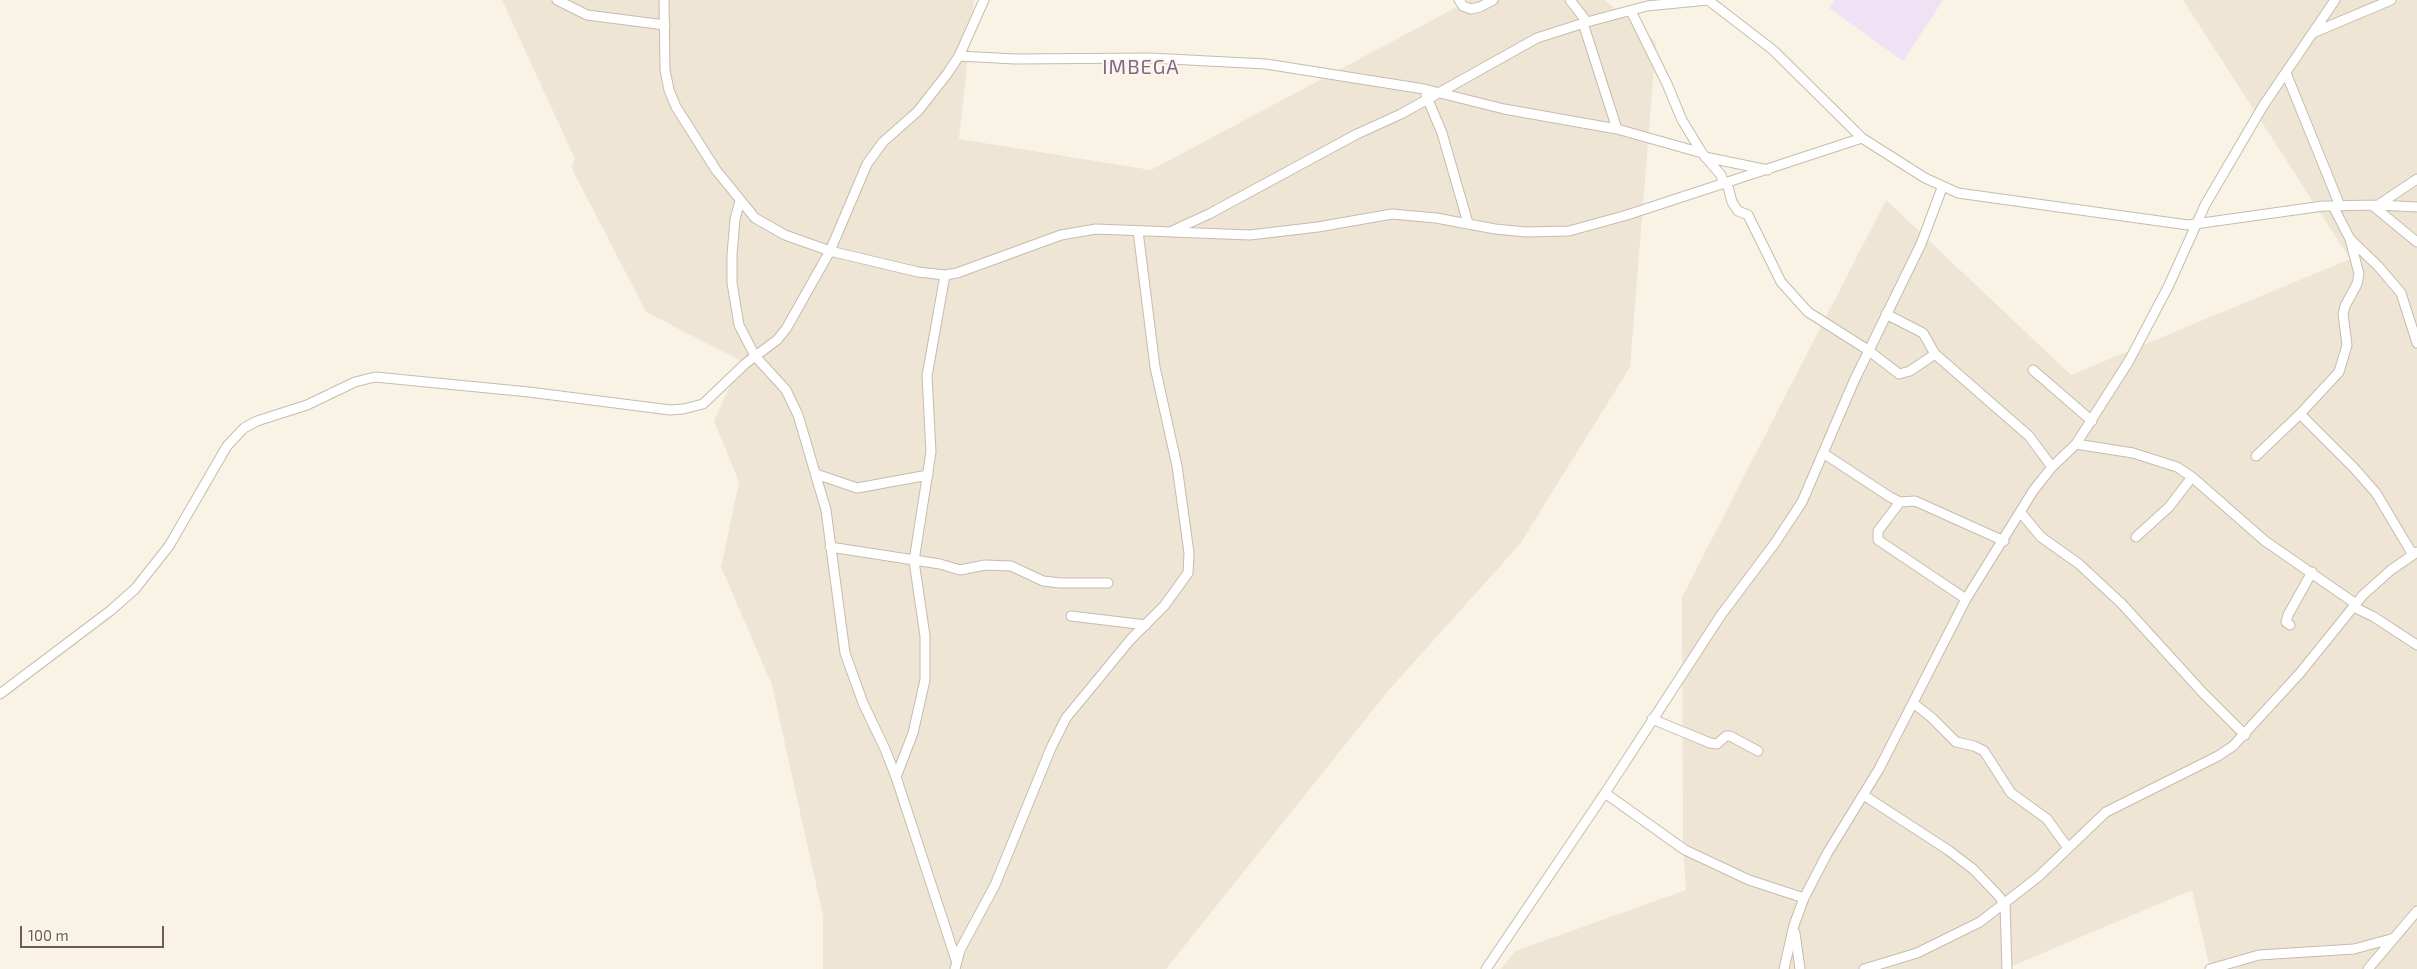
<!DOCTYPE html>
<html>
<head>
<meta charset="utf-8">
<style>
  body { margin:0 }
  #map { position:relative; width:2417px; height:969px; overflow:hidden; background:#f9f3e6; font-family:"Exo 2",sans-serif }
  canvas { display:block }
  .scale { position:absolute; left:20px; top:926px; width:144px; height:22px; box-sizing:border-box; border:2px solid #6e5c4e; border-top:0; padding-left:6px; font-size:15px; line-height:18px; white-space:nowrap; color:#6e5c4e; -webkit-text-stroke:4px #fcf7eb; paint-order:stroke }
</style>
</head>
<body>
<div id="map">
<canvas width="2417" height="969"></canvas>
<div class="scale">100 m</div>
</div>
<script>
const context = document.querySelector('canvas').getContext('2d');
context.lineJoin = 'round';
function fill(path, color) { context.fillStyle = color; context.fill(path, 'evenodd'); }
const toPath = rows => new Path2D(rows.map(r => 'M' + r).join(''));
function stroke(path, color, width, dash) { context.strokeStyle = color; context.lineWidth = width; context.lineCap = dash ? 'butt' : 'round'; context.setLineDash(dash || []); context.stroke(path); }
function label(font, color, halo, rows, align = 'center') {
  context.font = font + ' "Exo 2",sans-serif'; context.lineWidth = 4; context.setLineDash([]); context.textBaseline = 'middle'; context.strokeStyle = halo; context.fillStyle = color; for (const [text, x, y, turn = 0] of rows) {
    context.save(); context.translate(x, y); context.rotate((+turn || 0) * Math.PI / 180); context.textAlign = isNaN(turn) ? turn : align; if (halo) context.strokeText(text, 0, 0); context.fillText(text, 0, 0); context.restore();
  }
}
fill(toPath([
  [502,0,974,0,959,139,1151,170,1470,0,1605,0,1656,42,1630,367,1520,544,1388,691,1166,969,823,969,823,916,772,685,721,567,739,482,714,421,741,361,646,312,571,167,575,159],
  [2183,0,2417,0,2417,969,2210,969,2192,890,2005,969,1501,969,1515,951,1686,890,1683,841,1682,597,1886,200,2071,375,2350,259]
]), '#efe5d5');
fill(toPath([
  [1834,0,1943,0,1903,61,1829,8]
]), '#efe2f5');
const street = toPath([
  [557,0,587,15,665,25],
  [664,0,665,70,669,90,676,107,716,170,755,218,785,235,830,251,918,272,945,275,957,273,1061,235,1096,229,1250,235,1318,227,1392,214,1436,218,1495,229,1526,232,1569,231,1627,215,1862,138],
  [1459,0,1463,6,1471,9,1480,7,1493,0],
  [1570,0,1587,22],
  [1708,0,1773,50,1862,138,1925,178,1958,193,2188,225,2323,206,2378,205,2417,207],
  [1631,11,1667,84,1682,120,1702,153,1721,175,1724,184],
  [1583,23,1617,129,1702,153],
  [2315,32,2391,0],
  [959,56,1015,59,1150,58,1266,64,1424,89,1504,109,1617,129],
  [2286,73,2340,206],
  [1426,95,1442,133,1468,223],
  [1705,157,1768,170],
  [1727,183,1732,202,1738,211,1748,215,1781,282,1808,312,1868,350,1899,374,1910,371,1935,354],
  [740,201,735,219,732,255,732,283,739,325,755,356,786,390,798,415,826,510,845,653,863,703,885,749,896,777,956,960],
  [2372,205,2417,242],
  [2378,205,2417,179],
  [2333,206,2350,239,2378,266,2401,293,2417,343],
  [1172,231,1209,214,1357,134,1401,114,1537,38,1587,22,1647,6,1708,0],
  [1886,314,1923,333,1935,354,2029,436,2052,467],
  [2033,370,2092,421],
  [2300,414,2354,468,2376,493,2413,555],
  [2076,444,2133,453,2177,467,2192,477,2265,541,2356,604],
  [1823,453,1890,497,1900,502,1915,501,1924,505,2004,541],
  [2256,456,2300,414,2339,372,2347,345,2343,314,2345,306,2357,284,2359,274,2350,239],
  [816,474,857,488,928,475],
  [1900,502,1878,531,1878,540,1966,599],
  [2021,513,2041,537,2079,564,2122,604,2203,693,2245,735],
  [2136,537,2169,507,2192,477],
  [830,547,940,564,960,570,985,565,1011,566,1043,581,1060,583,1108,583],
  [2354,607,2374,617,2417,645],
  [1071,616,1146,625],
  [2290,625,2286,622,2288,615,2312,572],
  [0,694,110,611,135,589,169,546,227,446,244,428,257,421,307,405,355,382,375,377,529,392,670,410,683,409,703,404,746,363,777,340,786,329,830,251,867,164,883,142,918,111,947,74,959,56,984,0],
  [1913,703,1931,717,1956,742,1974,746,1984,751,2011,793,2047,819,2068,848],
  [1652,719,1710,743,1717,744,1726,736,1730,736,1758,751],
  [896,777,913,733,925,680,925,636,914,561,931,452,927,376,945,275],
  [1605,793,1685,850,1749,880,1804,898],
  [1865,796,1948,850,1973,869,1996,893,2005,904,2007,969],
  [1795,933,1800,969],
  [955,969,960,950,995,885,1051,748,1066,718,1131,639,1164,606,1188,573,1189,553,1177,466,1155,367,1138,231],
  [1486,969,1605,793,1721,615,1775,543,1802,502,1854,381,1921,244,1942,188],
  [1784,969,1794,925,1804,898,1828,852,1879,769,1966,599,2033,491,2052,467,2076,444,2129,361,2169,285,2205,205,2263,106,2335,0],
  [1864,969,1917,953,1980,922,2038,877,2106,812,2218,756,2233,746,2300,673,2363,595,2391,570,2417,552],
  [2210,969,2259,955,2354,949,2391,939],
  [2368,969,2417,911]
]);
stroke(street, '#c8bbad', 11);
stroke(street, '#fff', 9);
context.letterSpacing = '1px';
label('20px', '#80668b', '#fcf7eb', [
  ["IMBEGA",1141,67]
]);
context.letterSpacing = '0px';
</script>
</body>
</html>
